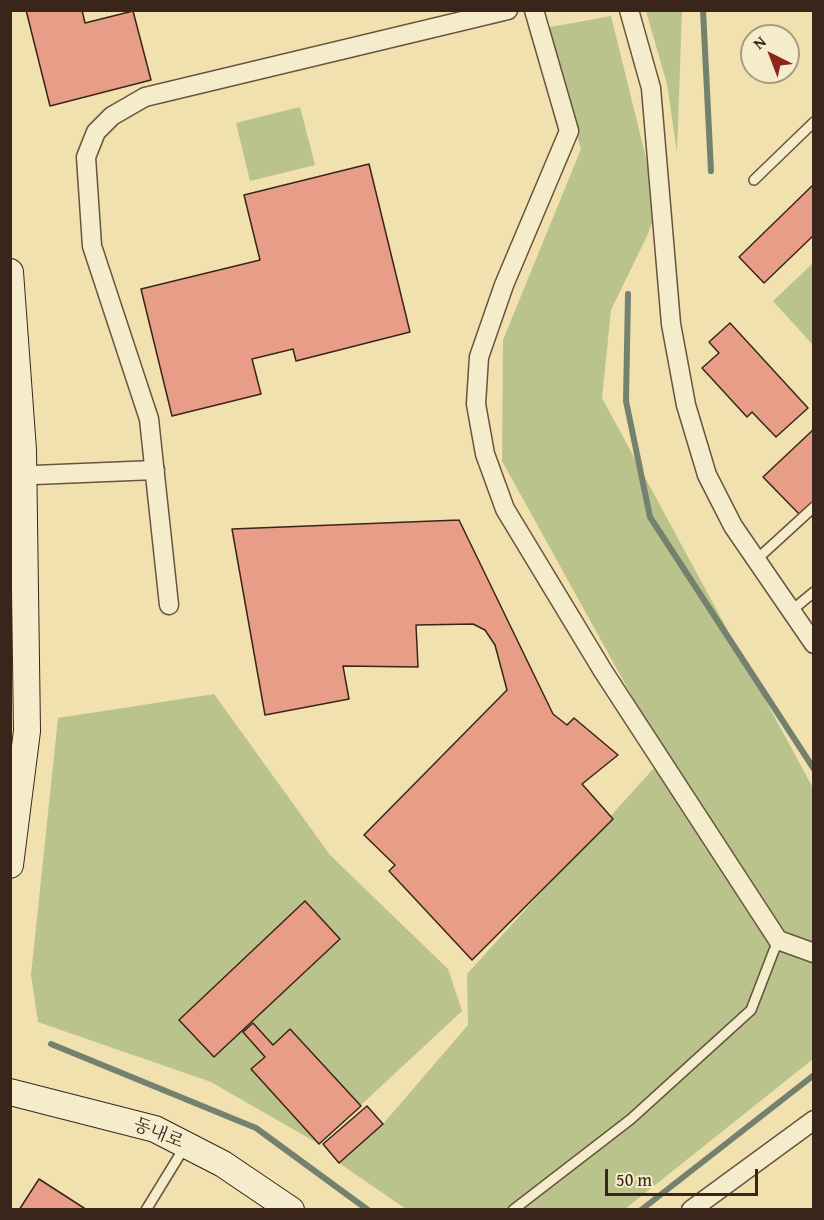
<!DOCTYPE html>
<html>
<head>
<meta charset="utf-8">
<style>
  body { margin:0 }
  #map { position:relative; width:824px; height:1220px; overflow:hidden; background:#f0e1af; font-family:"Gentium Book Plus",serif }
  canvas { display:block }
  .frame { position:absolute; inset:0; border:12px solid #3a251a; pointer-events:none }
  .north { position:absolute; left:740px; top:24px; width:60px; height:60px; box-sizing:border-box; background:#f5eccb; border:2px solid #aa9c84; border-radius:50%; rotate:318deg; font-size:16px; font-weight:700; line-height:24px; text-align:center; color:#3a251a }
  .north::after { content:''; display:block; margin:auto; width:21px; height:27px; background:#8f2418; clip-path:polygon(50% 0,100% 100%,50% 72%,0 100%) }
  .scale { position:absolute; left:605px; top:1169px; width:153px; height:27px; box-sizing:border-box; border:3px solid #3a251a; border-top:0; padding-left:8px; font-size:18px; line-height:21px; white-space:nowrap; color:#3a251a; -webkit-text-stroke:4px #f5eccb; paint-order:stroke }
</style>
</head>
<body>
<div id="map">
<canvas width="824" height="1220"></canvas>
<div class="frame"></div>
<div class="north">N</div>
<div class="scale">50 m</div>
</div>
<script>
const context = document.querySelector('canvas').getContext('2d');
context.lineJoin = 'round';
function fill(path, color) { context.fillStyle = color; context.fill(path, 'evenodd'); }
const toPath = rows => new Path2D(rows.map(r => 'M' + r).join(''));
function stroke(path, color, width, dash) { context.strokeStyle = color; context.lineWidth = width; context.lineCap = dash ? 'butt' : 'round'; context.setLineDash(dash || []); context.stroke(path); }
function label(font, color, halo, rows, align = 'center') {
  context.font = font + ' "Gentium Book Plus","Noto Serif KR",serif'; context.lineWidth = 6; context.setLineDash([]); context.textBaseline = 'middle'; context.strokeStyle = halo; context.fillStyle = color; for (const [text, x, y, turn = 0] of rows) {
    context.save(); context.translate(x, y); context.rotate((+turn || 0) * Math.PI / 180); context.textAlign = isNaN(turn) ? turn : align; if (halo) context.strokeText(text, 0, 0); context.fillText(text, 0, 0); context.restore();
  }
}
fill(toPath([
  [646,11,682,11,677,152,667,84],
  [611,16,658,207,647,236,611,310,602,398,813,788,813,1059,625,1209,406,1209,339,1163,383,1124,468,1025,467,974,665,756,502,461,503,340,581,149,545,28],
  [300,107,315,165,250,181,236,123],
  [813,263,813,345,773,301],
  [214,694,330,855,448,969,462,1011,319,1144,211,1082,38,1022,31,975,58,718]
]), '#b9c38b');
stroke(toPath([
  [703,10,711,171],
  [628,294,626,401,650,517,814,769],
  [51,1044,256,1128,368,1210],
  [641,1210,814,1075]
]), '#74816f', 6);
const building = toPath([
  [26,10,82,10,85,23,133,11,151,80,50,106,26,10],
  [369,164,410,332,296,361,293,349,252,359,261,394,172,416,141,289,260,260,244,195,369,164],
  [814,184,814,235,764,283,739,257,814,184],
  [730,323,808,408,776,437,752,412,747,417,702,368,719,353,709,342,730,323],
  [814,429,814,504,801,516,763,477,814,429],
  [459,520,553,714,567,725,574,718,618,755,582,784,613,819,472,960,389,871,395,865,364,835,507,690,495,645,485,630,473,624,416,625,418,667,343,666,349,699,265,715,232,529,459,520],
  [305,901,340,939,214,1057,179,1020,305,901],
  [253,1023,273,1045,290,1029,361,1106,319,1144,251,1069,265,1057,243,1032,253,1023],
  [367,1106,383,1124,339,1163,323,1144,367,1106],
  [39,1179,84,1208,83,1210,19,1210,39,1179]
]);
fill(building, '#e79d88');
stroke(building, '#3a251a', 1.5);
const lane = toPath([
  [754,180,814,122],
  [756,560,814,507],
  [791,611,814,592],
  [146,1210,184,1148],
  [513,1210,631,1119,751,1010,778,940]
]);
const street = toPath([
  [534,10,569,131,504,285,479,357,476,404,485,454,505,509,603,671,778,940,814,953],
  [629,10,651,88,671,324,686,405,707,475,733,526,814,644],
  [10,476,155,470],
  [169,605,149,419,92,246,86,157,96,132,112,116,145,97,508,10],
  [691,1210,814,1120]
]);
const secondary = toPath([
  [10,272,23,450,27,731,10,865],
  [10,1092,155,1129,223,1164,291,1210]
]);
stroke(lane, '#68543f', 12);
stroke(street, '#68543f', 21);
stroke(secondary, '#3a251a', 28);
stroke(lane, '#f5eccb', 9);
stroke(street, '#f5eccb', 18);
stroke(secondary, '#f5eccb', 26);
label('18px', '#3a251a', '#f5eccb', [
  ["동내로",158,1134,22]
]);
</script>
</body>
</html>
